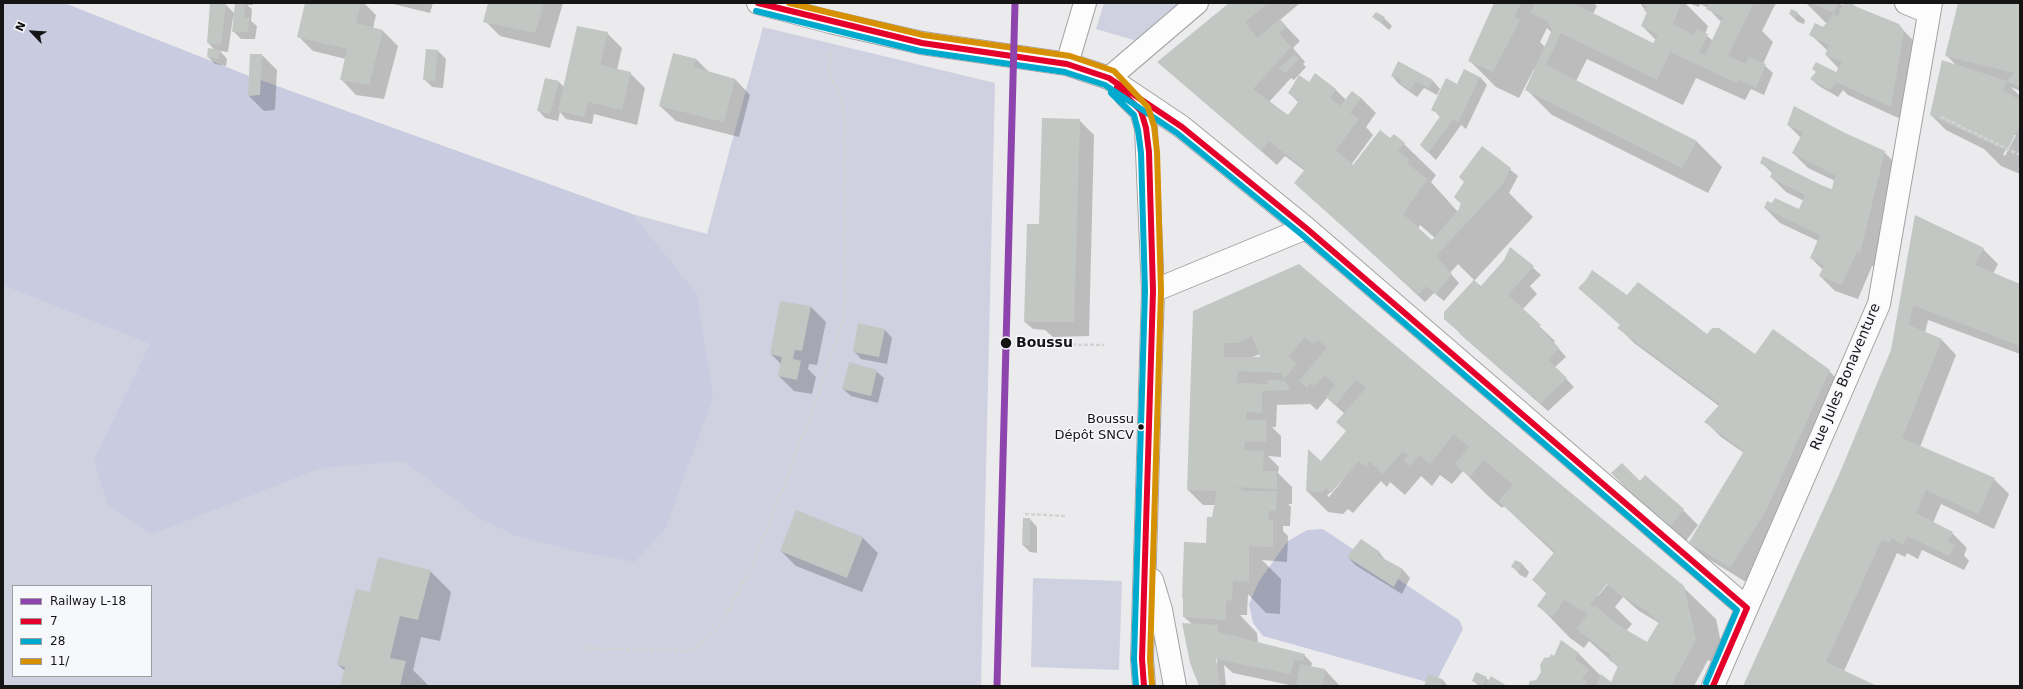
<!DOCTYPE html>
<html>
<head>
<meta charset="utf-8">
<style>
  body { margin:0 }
  #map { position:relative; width:2023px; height:689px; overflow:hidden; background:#ebebed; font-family:"DejaVu Sans",sans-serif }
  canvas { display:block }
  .frame { position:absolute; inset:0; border:4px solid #151516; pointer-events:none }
  .legend { position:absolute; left:12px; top:585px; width:140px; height:92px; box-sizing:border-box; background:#f7f8fb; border:1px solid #9d9d9f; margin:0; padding:5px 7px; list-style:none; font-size:12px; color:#151516 }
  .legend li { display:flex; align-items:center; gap:8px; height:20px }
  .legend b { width:20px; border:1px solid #9d9d9f }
  .north { position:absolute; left:12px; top:12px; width:40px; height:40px; -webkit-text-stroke:3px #f7f8fb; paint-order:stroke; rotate:295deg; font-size:11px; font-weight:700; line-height:16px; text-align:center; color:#151516 }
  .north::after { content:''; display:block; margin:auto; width:14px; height:18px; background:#151516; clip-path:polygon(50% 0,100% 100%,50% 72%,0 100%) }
</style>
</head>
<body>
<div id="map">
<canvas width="2023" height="689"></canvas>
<div class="frame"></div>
<ul class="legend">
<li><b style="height:5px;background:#8e44ad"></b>Railway L-18</li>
<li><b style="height:5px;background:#e4002b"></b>7</li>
<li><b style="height:5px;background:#00a9ce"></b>28</li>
<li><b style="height:5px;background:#d59003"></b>11/</li>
</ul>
<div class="north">N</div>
</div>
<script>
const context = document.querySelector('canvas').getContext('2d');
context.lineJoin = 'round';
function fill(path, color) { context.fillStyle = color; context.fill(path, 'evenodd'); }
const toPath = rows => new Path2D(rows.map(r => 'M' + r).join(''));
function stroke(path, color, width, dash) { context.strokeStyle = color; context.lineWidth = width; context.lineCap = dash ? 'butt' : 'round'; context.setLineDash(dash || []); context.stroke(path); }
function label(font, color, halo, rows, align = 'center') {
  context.font = font + ' "DejaVu Sans",sans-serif'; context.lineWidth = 3; context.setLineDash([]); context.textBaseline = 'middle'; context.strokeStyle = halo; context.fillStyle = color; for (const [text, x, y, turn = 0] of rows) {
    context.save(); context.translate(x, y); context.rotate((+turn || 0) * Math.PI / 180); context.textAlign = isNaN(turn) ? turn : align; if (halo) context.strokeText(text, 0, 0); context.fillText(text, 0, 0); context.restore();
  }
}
fill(toPath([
  [3,3,64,3,249,76,632,214,707,234,763,27,995,83,981,686,3,686],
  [13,586,151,586,151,676,13,676],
  [1104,3,1181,3,1137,41,1096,29],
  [1033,578,1122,581,1119,670,1031,667]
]), '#cfd1e0');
fill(toPath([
  [3,3,64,3,249,76,632,214,697,294,713,397,666,527,635,562,576,551,516,536,481,519,404,461,321,468,153,534,108,506,94,460,150,344,3,285],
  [1323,529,1459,620,1463,629,1438,678,1427,682,1263,636,1253,623,1249,604,1259,581,1288,541,1307,530]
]), '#c9cce0');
fill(toPath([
  [211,3,226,5,235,14,236,3,253,3,253,5,247,5,252,9,251,21,257,26,255,39,241,39,233,31,235,17,233,17,228,52,220,51,227,59,226,66,215,64,208,57,215,50,208,43],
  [306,3,364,3,376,15,373,28,383,31,398,46,384,99,356,95,341,79,346,59,313,51,298,36],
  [389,3,433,3,430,13],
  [489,3,563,3,550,48,500,36,485,21],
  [1230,3,1300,3,1280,20,1300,41,1293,48,1305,62,1303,64,1306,67,1294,80,1291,78,1269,102,1289,117,1299,103,1289,93,1309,83,1335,89,1346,100,1352,92,1361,98,1376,113,1366,127,1373,135,1351,165,1362,174,1390,139,1404,144,1436,175,1431,182,1458,212,1462,204,1465,182,1482,147,1518,176,1509,193,1533,217,1474,281,1481,287,1505,261,1511,248,1541,275,1530,286,1537,294,1522,310,1555,341,1554,343,1566,357,1555,367,1574,387,1548,411,1460,334,1445,312,1474,280,1458,264,1450,273,1459,283,1444,301,1434,293,1425,302,1296,183,1305,171,1285,156,1277,165,1159,62],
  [1420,225,1435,238,1436,245,1418,229],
  [1495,3,1593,3,1597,6,1593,14,1653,45,1656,40,1642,26,1647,13,1640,3,1685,3,1708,26,1705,34,1713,41,1722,23,1708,8,1700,4,1699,7,1688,3,1776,3,1762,31,1773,42,1763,64,1773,73,1764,95,1751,89,1745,100,1696,78,1683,105,1587,59,1576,81,1696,141,1722,167,1708,193,1552,115,1526,89,1535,69,1534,69,1519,98,1496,87,1470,61],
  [1547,28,1552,33,1545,47,1540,42],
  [1806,3,1839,3,1843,6,1844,3,1846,3,1898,25,1914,41,1905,121,1848,95,1843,90,1838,97,1819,86,1811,79,1817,72,1837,74,1839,69,1826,55,1828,51,1810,34,1824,29,1827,24],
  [1959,3,2020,3,2020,91,2011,87,2020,96,2020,174,2001,166,1984,149,1946,130,1931,115,1957,66,1946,55],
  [2013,135,2016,135,2005,156,2003,155],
  [1797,13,1805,20,1804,24,1798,22,1790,14],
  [1374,17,1384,18,1392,26,1389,30],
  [607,33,622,48,617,70,630,73,645,88,637,125,594,114,592,124,566,119,560,112,558,121,545,118,538,110,559,82,564,87],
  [427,50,438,51,446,59,443,88,432,87,424,79],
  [674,54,696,59,709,72,735,79,750,95,739,137,676,121,660,106],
  [262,55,277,70,275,110,264,111,249,96],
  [1399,62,1433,81,1440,89,1437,95,1424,88,1417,97,1399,84,1392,76],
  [1480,77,1487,85,1466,129,1461,125,1436,160,1421,145,1440,117,1433,109,1457,85],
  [1079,120,1094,135,1089,336,1053,337,1045,330,1033,329,1025,322,1040,225],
  [1788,125,1845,134,1884,152,1899,167,1875,267,1872,266,1858,299,1835,291,1820,276,1823,270,1811,258,1818,241,1780,223,1765,208,1799,210,1804,201,1786,192,1771,177,1773,174,1761,162,1833,190,1835,181,1808,168,1793,153,1801,138],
  [1915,216,1983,249,1998,264,1993,274,2020,285,2020,354,1928,320,1925,333,1941,339,1956,355,1920,447,1994,479,2009,494,1994,529,1941,504,1933,523,1952,533,1967,548,1964,555,1969,561,1964,570,1922,550,1918,559,1907,553,1905,557,1897,553,1844,671,1875,686,1744,686,1839,477,1892,350],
  [1299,265,1683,587,1716,619,1727,671,1708,660,1694,686,1529,686,1537,681,1555,657,1562,642,1579,654,1601,676,1611,683,1619,668,1589,641,1584,648,1570,638,1539,606,1547,594,1533,580,1555,554,1504,506,1502,508,1488,496,1463,471,1452,484,1440,475,1432,486,1421,476,1405,495,1390,482,1387,487,1381,481,1353,513,1348,509,1343,514,1328,512,1307,491,1321,463,1347,431,1345,414,1327,398,1317,410,1310,404,1277,405,1276,427,1272,427,1281,436,1281,457,1268,456,1279,467,1278,473,1292,487,1292,504,1288,504,1291,507,1290,526,1283,526,1283,531,1288,536,1287,562,1262,560,1281,579,1280,614,1266,613,1248,594,1247,615,1240,615,1257,633,1258,643,1304,655,1312,663,1311,667,1325,670,1340,686,1294,686,1233,673,1224,665,1226,686,1200,686,1192,624,1184,617,1184,600,1183,598,1207,544,1216,505,1203,505,1188,490,1194,312],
  [1260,354,1261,358,1250,358],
  [1341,480,1342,481,1329,497,1327,496],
  [1607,582,1608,584,1598,596,1597,595],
  [1623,597,1639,611,1659,623,1647,643,1626,631,1632,624,1615,607],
  [1216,649,1218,649,1217,664,1215,664],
  [1651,294,1678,312,1707,335,1756,356,1829,371,1844,386,1781,526,1746,582,1705,557,1690,542,1744,453,1721,437,1706,422,1719,406,1634,343,1619,328,1621,325,1627,297],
  [781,302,811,307,826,322,817,365,809,364,808,369,816,377,812,394,794,391,779,376,781,364,771,354],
  [885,330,892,338,887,364,861,359,854,351],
  [876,371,884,378,878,403,851,396,843,389],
  [1683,510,1698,525,1686,541,1659,520],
  [1030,519,1037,527,1037,553,1030,552,1023,545],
  [863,538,878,553,862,592,796,566,781,551],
  [1379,552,1386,561,1403,570,1410,578,1402,594,1355,565,1348,557],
  [1515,561,1522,564,1529,572,1526,578,1520,575,1513,567],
  [430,571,451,592,440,641,421,637,413,670,427,684,427,686,341,686,345,671,338,665,371,593],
  [1486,678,1489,681,1491,678,1505,686,1479,686,1473,681],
  [1442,679,1448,686,1425,686]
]), '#0003');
fill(toPath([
  [210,3,226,4,221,45,207,43],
  [235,3,245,3,244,17,249,18,248,32,232,32],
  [305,3,361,3,356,23,383,30,369,85,340,80,347,49,297,37],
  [488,3,544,3,535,33,483,22],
  [1229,3,1268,3,1245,22,1257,38,1280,19,1286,26,1279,33,1291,47,1253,89,1288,115,1299,101,1288,93,1299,75,1309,82,1315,73,1336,89,1330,98,1340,106,1352,91,1361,98,1350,113,1359,119,1336,150,1353,165,1380,130,1390,138,1394,134,1405,143,1398,151,1409,159,1407,163,1427,179,1403,214,1432,240,1460,208,1459,207,1461,204,1454,197,1464,182,1459,177,1482,146,1511,168,1502,185,1436,256,1452,274,1436,294,1426,286,1419,294,1410,287,1294,183,1305,169,1269,141,1261,151,1157,62],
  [1494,3,1521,3,1514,17,1520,20,1493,72,1468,61],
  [1535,3,1573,3,1653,43,1658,35,1641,26,1647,12,1644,11,1647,6,1640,3,1681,3,1673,24,1694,35,1697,29,1708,34,1699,52,1705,55,1723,17,1706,9,1709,3,1754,3,1728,56,1746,64,1749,57,1766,64,1756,88,1739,80,1737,83,1670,52,1657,80,1561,33,1546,65,1697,141,1682,168,1525,90,1552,30,1547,21,1530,13],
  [1811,3,1838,3,1834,13],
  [1843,3,1851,3,1857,7,1899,24,1904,31,1891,107,1832,80,1836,83,1830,90,1810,79,1816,72,1812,69,1816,62,1836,72,1842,62,1825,55,1829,45,1809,35,1815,23,1823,27,1834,13,1837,18],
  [1958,3,2020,3,2020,87,2007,81,2014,73,1945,56],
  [1791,9,1798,12,1796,17,1789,14],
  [1376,12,1385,17,1381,23,1372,17],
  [577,26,608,32,600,65,631,72,622,110,588,102,584,117,558,111],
  [208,48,220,50,219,59,207,57],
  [426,49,438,50,435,81,423,80],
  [673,53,696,59,694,67,735,79,724,122,659,106],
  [250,54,262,54,260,95,248,96],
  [1295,55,1299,59,1285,73,1279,68],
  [1942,60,2007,81,2003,91,2020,100,2020,124,2007,151,1930,115],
  [1398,61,1433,80,1429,88,1416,81,1410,90,1400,83,1402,80,1391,76],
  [1464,69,1480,77,1458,122,1453,119,1428,153,1420,145,1441,115,1431,110,1446,78,1457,84],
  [545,78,559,81,550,114,537,111],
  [1794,106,1845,133,1885,151,1860,253,1857,251,1842,285,1819,276,1824,265,1810,258,1820,235,1764,208,1767,201,1772,203,1775,198,1799,209,1805,195,1770,177,1773,171,1760,163,1763,156,1823,186,1832,189,1835,175,1792,153,1803,132,1787,125],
  [1042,118,1080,119,1074,322,1024,322,1027,224,1039,224],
  [1915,215,1984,248,1975,265,2020,284,2020,346,1913,305,1909,325,1942,339,1902,438,1995,478,1978,514,1926,490,1916,513,1953,532,1948,542,1955,545,1949,556,1907,536,1903,545,1892,538,1889,543,1882,539,1826,662,1877,686,1743,686,1838,477,1891,350],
  [1510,247,1534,266,1508,295,1541,325,1539,327,1559,348,1548,360,1567,378,1540,404,1533,395,1532,397,1444,319,1444,312,1474,280,1481,286,1504,260],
  [1299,264,1488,425,1684,586,1696,640,1671,686,1596,686,1601,674,1611,682,1618,666,1609,660,1611,655,1576,629,1588,614,1564,600,1552,617,1537,606,1547,592,1532,580,1555,551,1498,501,1513,485,1484,460,1470,477,1455,464,1469,447,1454,434,1430,464,1419,455,1410,466,1404,460,1408,455,1403,451,1383,474,1369,461,1366,467,1359,461,1331,493,1326,488,1321,493,1306,491,1308,449,1321,461,1346,431,1336,422,1366,388,1356,380,1336,404,1326,397,1335,385,1325,375,1314,386,1310,382,1307,388,1299,381,1327,347,1318,340,1313,344,1305,337,1288,357,1297,364,1284,379,1281,373,1238,371,1237,383,1268,384,1267,380,1285,381,1290,390,1262,391,1262,413,1247,411,1246,420,1267,420,1266,442,1245,441,1244,450,1264,451,1263,471,1277,471,1277,489,1234,487,1246,491,1277,491,1276,511,1269,511,1268,520,1273,520,1273,547,1249,546,1249,582,1233,581,1232,601,1226,600,1226,620,1183,617,1183,598,1182,598,1184,542,1206,543,1207,517,1212,517,1217,491,1187,490,1193,311],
  [1252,336,1260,357,1224,357,1224,343,1237,343],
  [1607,584,1623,597,1646,610,1659,622,1647,642,1620,626,1595,606,1593,607,1590,605],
  [1592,270,1627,295,1638,282,1707,334,1712,328,1719,328,1755,354,1773,329,1830,370,1766,511,1730,568,1689,542,1744,451,1704,422,1720,404,1617,328,1620,325,1578,288,1586,280],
  [780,301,811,306,802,351,795,350,793,359,801,361,797,380,778,376,782,357,770,354],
  [858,323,885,329,879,357,853,352],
  [849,362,877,370,871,396,842,389],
  [1622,463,1640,481,1645,475,1684,509,1670,527,1643,505,1611,473],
  [796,510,863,537,847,578,780,551],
  [1023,518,1030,518,1030,545,1022,545],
  [1361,539,1380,552,1377,555,1403,569,1394,587,1347,557],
  [378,557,431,570,418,620,400,616,390,658,406,661,400,686,340,686,345,667,337,665,356,589,370,592],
  [1515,560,1522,563,1519,571,1511,567],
  [1182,623,1218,625,1218,632,1305,654,1303,661,1294,660,1290,674,1216,659,1220,686,1199,686,1190,663],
  [1561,640,1579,653,1575,659,1589,670,1582,678,1587,682,1584,686,1528,686,1530,681,1536,680,1541,672,1540,665,1544,658,1550,657,1551,654,1554,656],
  [1300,664,1325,669,1323,686,1296,686],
  [1476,672,1487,677,1483,686,1472,681],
  [1428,674,1442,679,1440,686,1424,686],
  [1491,676,1507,686,1486,684]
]), '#c2c7c3');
const minor = toPath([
  [758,3,830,22,922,43,1067,64,1109,78,1182,127,1306,228,1747,608],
  [1906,3,1928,12],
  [1067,64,1085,3],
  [1109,78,1197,3],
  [1126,96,1141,111,1146,128,1153,291,1142,659,1144,686],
  [1153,291,1306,228],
  [1152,580,1161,610,1175,686],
  [1713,686,1879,304,1931,3]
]);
stroke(minor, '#a3a3a4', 24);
stroke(toPath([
  [1941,117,2020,155],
  [1030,344,1104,345],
  [1025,514,1067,516],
  [584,648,692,651,720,626,753,564,815,405,845,316,845,118,840,95,829,73,830,50]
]), '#d3d3d4', 2.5, [4, 2]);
stroke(minor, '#fcfcfc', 22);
stroke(toPath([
  [758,3,922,43,1067,64,1109,78,1182,127,1306,228,1747,608,1713,686],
  [1117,87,1141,111,1146,128,1149,152,1153,291,1142,659,1144,686]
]), '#e4002b', 6);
stroke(toPath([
  [756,11,920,51,1065,72,1105,85,1177,133,1301,234,1737,610,1706,683],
  [1111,93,1134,115,1138,130,1141,153,1145,291,1134,659,1136,686]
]), '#00a9ce', 6);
stroke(toPath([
  [789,3,923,35,1070,56,1114,71,1148,107,1154,126,1157,152,1161,291,1150,659,1152,685]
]), '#d59003', 6);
stroke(toPath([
  [997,686,1015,3]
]), '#8e44ad', 7);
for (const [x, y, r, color] of [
  [1006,343,6,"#151516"],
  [1141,427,3.5,"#151516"]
]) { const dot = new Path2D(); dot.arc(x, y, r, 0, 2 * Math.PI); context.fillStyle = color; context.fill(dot); stroke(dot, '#f7f8fb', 1.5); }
label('13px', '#151516', '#f7f8fb', [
  ["Boussu",1134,420],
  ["Dépôt SNCV",1134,436]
], 'right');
label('bold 14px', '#151516', '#f7f8fb', [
  ["Boussu",1016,343]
], 'left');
label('14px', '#151516', '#f7f8fb', [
  ["Rue Jules Bonaventure",1846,377,-67]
]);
</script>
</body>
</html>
